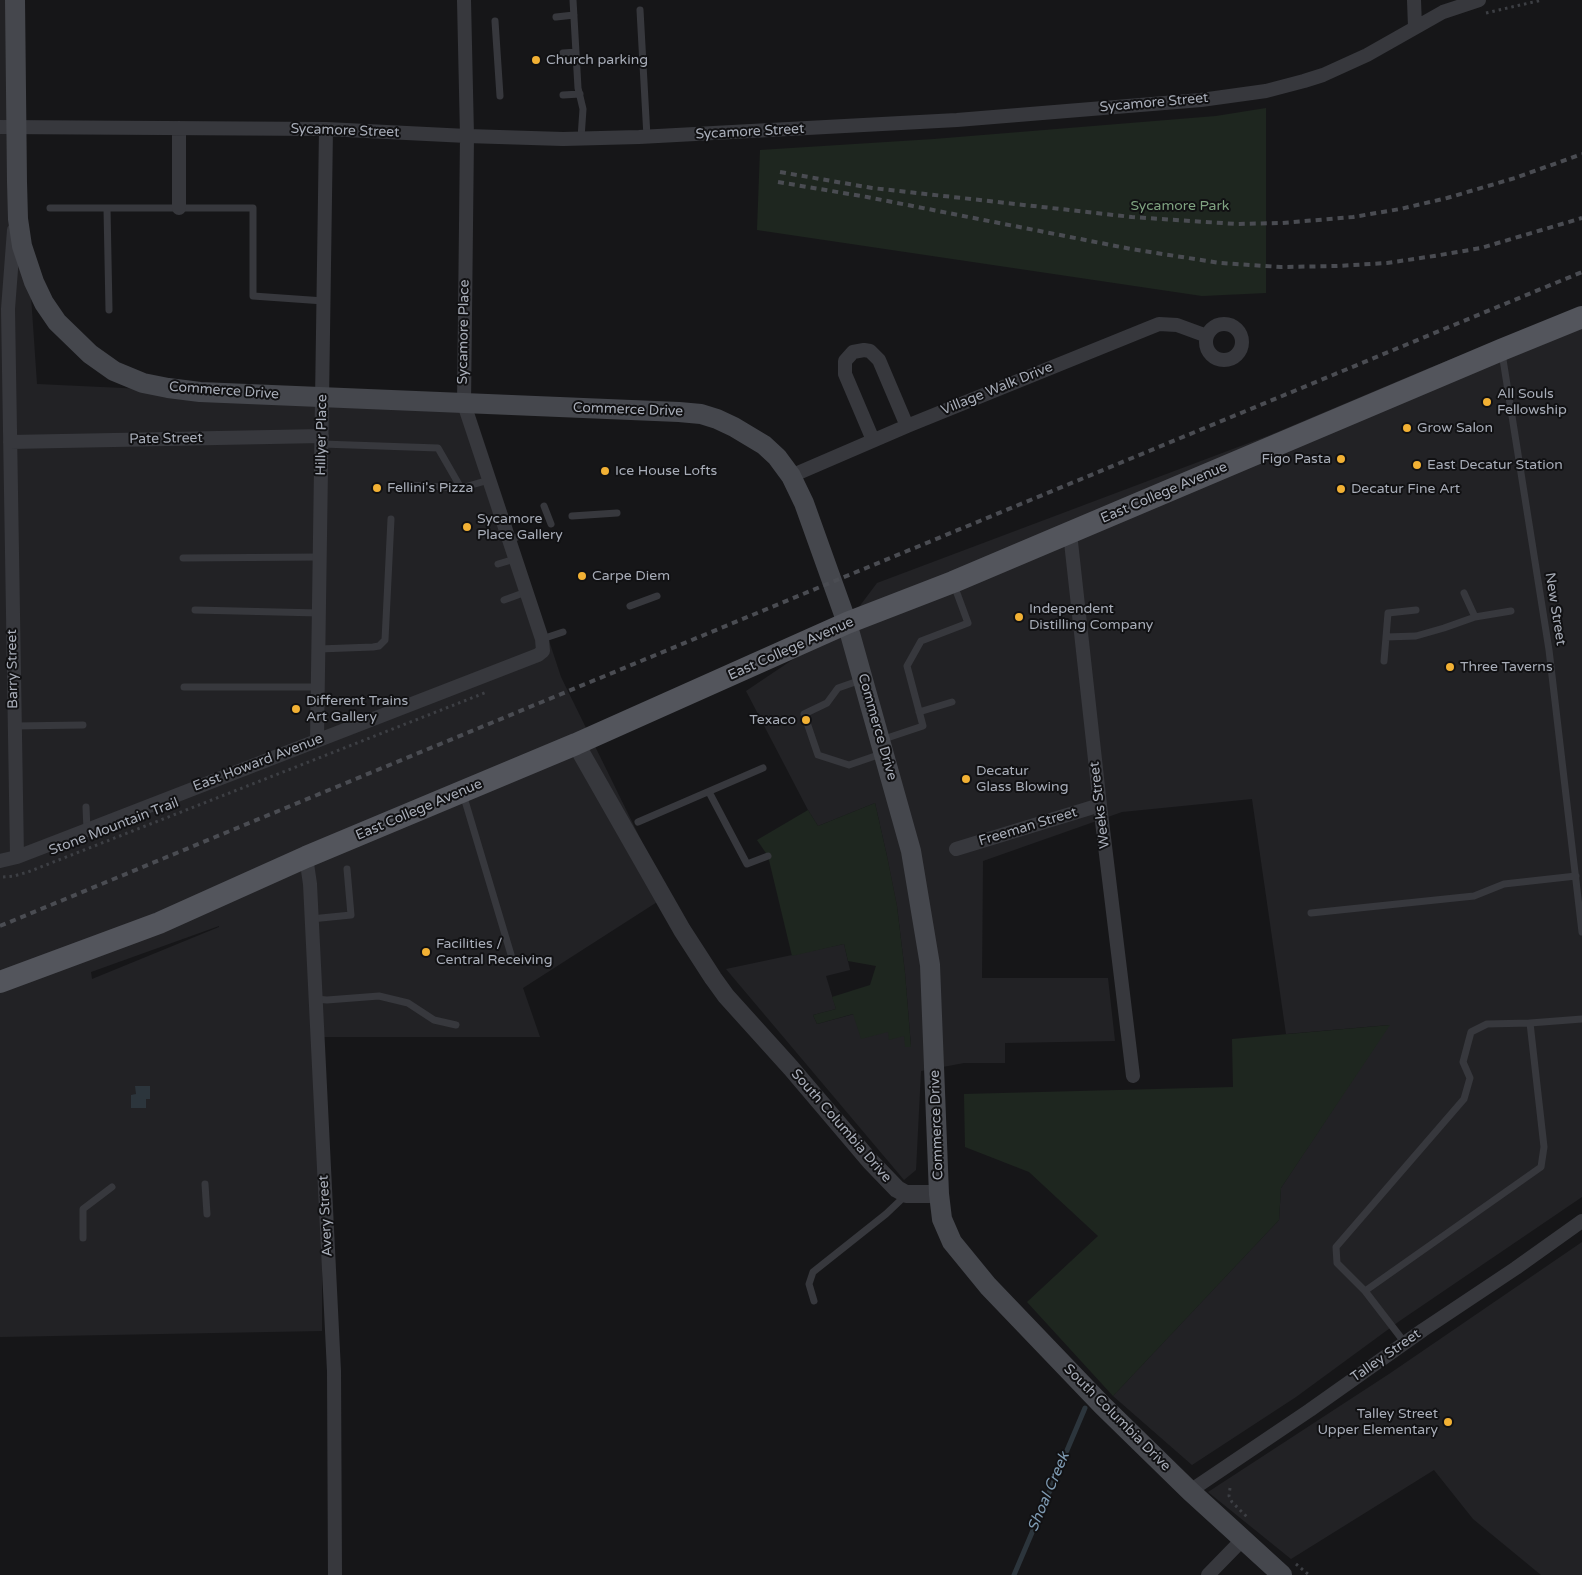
<!DOCTYPE html>
<html>
<head>
<meta charset="utf-8">
<style>
  body { margin:0 }
  canvas { display:block; background:#161618 }
</style>
</head>
<body>
<canvas width="1582" height="1575"></canvas>
<script>
const context = document.querySelector('canvas').getContext('2d');
context.lineJoin = 'round';
function fill(path, color) { context.fillStyle = color; context.fill(path, 'evenodd'); }
const toPath = rows => new Path2D(rows.map(r => 'M' + r).join(''));
function stroke(path, color, width, dash) { context.strokeStyle = color; context.lineWidth = width; context.lineCap = dash ? 'butt' : 'round'; context.setLineDash(dash || []); context.stroke(path); }
function label(font, color, halo, rows, align = 'center') {
  context.font = font + ' "Varela Round",sans-serif'; context.lineWidth = 4; context.setLineDash([]); context.textBaseline = 'middle'; context.strokeStyle = halo; context.fillStyle = color; for (const [text, x, y, turn = 0] of rows) {
    context.save(); context.translate(x, y); context.rotate((+turn || 0) * Math.PI / 180); context.textAlign = isNaN(turn) ? turn : align; if (halo) context.strokeText(text, 0, 0); context.fillText(text, 0, 0); context.restore();
  }
}
fill(toPath([
  [0,0,15,0,19,121,37,384,464,404,481,435,561,677,668,895,523,988,540,1037,322,1037,322,1331,0,1337],
  [219,926,219,927,92,979,91,972],
  [1582,307,1582,1197,1401,1320,1296,1397,1192,1465,1113,1396,1279,1220,1281,1188,1389,1025,1286,1034,1252,799,1122,812,983,861,982,978,1108,978,1115,1041,1005,1043,1005,1063,964,1063,921,1071,916,1170,904,1180,726,969,844,944,850,970,826,976,836,1009,813,1015,817,1024,854,1014,889,1032,904,1036,911,1046,905,973,897,906,887,856,875,803,818,826,808,810,746,691,847,623,877,583,1270,435,1429,368],
  [1582,1242,1582,1575,1541,1575,1473,1519,1434,1470,1291,1559,1208,1492,1389,1374]
]), '#222225');
fill(toPath([
  [1266,108,1266,293,1202,296,757,230,760,150,934,139,1216,116],
  [875,803,887,856,897,906,905,973,911,1047,905,1047,904,1036,889,1040,888,1032,861,1039,853,1014,817,1024,813,1015,836,1009,832,997,870,985,876,966,848,961,844,944,792,956,768,856,757,840,808,810,818,826],
  [1390,1025,1281,1188,1279,1220,1113,1396,1027,1302,1098,1236,1029,1172,965,1147,964,1094,1233,1087,1232,1039]
]), '#1e261f');
fill(toPath([
  [135,1086,150,1086,150,1099,146,1099,146,1108,131,1108,131,1095,136,1094]
]), '#2c353c');
stroke(toPath([
  [1014,1575,1085,1408]
]), '#2c353c', 5);
stroke(toPath([
  [1486,13,1542,0],
  [3,877,14,876,28,872,487,692],
  [1230,1488,1229,1496,1232,1502,1248,1518],
  [1296,1564,1309,1575]
]), '#3d3f44', 3, [2.5, 4]);
stroke(toPath([
  [573,0,578,88,583,109,581,138],
  [640,10,647,137],
  [556,17,574,15],
  [495,21,500,96],
  [563,53,576,52],
  [563,95,580,94],
  [50,208,253,208,253,296,324,301],
  [107,208,109,310],
  [1502,353,1549,650,1582,932],
  [322,444,438,448,461,488],
  [408,485,461,488,489,480],
  [544,506,551,524],
  [572,516,617,513],
  [509,540,525,534],
  [183,558,320,557],
  [498,564,515,559],
  [1464,593,1475,617],
  [504,600,526,592],
  [630,606,657,596],
  [195,610,319,613],
  [1386,637,1416,636,1444,628,1475,617,1511,611],
  [542,639,563,632],
  [319,649,373,647,379,646,385,640,391,519],
  [1384,661,1388,613,1416,610],
  [861,680,838,688,827,703,804,714,818,755,849,765,881,754],
  [184,687,318,687],
  [919,712,952,702],
  [14,726,83,725],
  [881,740,923,726,907,666,921,641,968,623,954,585],
  [709,792,747,864,768,856],
  [463,794,512,958],
  [86,807,87,830],
  [638,822,763,768],
  [1311,913,1474,896,1504,884,1576,876],
  [311,919,351,915,347,869],
  [315,999,327,1000,379,996,408,1003,434,1020,456,1025],
  [205,1184,207,1214],
  [83,1238,83,1209,112,1187],
  [1365,1291,1541,1167,1544,1147,1530,1023],
  [814,1301,809,1284,813,1272,886,1214,906,1195],
  [1405,1343,1365,1291,1337,1263,1336,1247,1464,1099,1470,1078,1463,1062,1471,1032,1487,1024,1530,1023,1582,1019]
]), '#37383d', 7);
stroke(toPath([
  [1414,0,1415,27],
  [0,127,326,129,467,136,563,139,639,137,957,120,1201,100,1266,91,1304,81,1323,75,1367,55,1443,12,1479,0],
  [179,128,179,208],
  [14,230,8,309,17,857],
  '1206 342a18 18 0 1 1 36 0a18 18 0 1 1-36 0Z',
  [873,440,845,374,845,361,853,352,864,350,870,351,879,360,907,426],
  [10,442,322,436],
  [791,476,907,426,1149,328,1159,324,1177,325,1207,336],
  [1070,533,1100,805,1133,1076],
  [317,740,326,129],
  [956,849,1100,805],
  [306,857,310,884,334,1371,335,1575],
  [0,861,17,857,87,830,538,655,543,651,542,639,464,404,467,136,464,0],
  [1190,1491,1310,1410,1423,1330,1516,1268,1582,1221],
  [1208,1575,1243,1539]
]), '#37383d', 14);
stroke(toPath([
  [576,744,682,930,713,978,726,996,791,1068,870,1161,897,1189,906,1194,939,1194]
]), '#37383d', 18);
stroke(toPath([
  [15,0,17,182,18,219,22,246,34,282,44,303,57,322,90,354,114,371,143,383,168,388,200,392,679,412,701,414,717,419,734,427,764,445,777,457,791,476,804,503,847,623,911,851,930,965,939,1194,942,1219,952,1242,988,1286,1102,1405,1190,1491,1282,1575]
]), '#45474d', 20);
stroke(toPath([
  [0,982,159,923,306,857,576,744,847,623,953,582,1501,350,1582,317]
]), '#53555c', 22);
stroke(toPath([
  [780,172,872,188,1132,217,1236,224,1282,223,1353,217,1400,209,1447,198,1515,178,1582,154],
  [778,182,867,197,1131,249,1220,263,1281,267,1337,266,1387,263,1434,256,1481,248,1582,218],
  [0,926,1582,272]
]), '#4a4c52', 4, [6, 5]);
for (const [x, y, r, color] of [
  [536,60,5,"#f2b134"],
  [1487,402,5,"#f2b134"],
  [1407,428,5,"#f2b134"],
  [1341,459,5,"#f2b134"],
  [1417,465,5,"#f2b134"],
  [605,471,5,"#f2b134"],
  [377,488,5,"#f2b134"],
  [1341,489,5,"#f2b134"],
  [467,527,5,"#f2b134"],
  [582,576,5,"#f2b134"],
  [1019,617,5,"#f2b134"],
  [1450,667,5,"#f2b134"],
  [296,709,5,"#f2b134"],
  [806,720,5,"#f2b134"],
  [966,779,5,"#f2b134"],
  [426,952,5,"#f2b134"],
  [1448,1422,5,"#f2b134"]
]) { const dot = new Path2D(); dot.arc(x, y, r, 0, 2 * Math.PI); context.fillStyle = color; context.fill(dot); stroke(dot, '#111113', 2); }
label('14px', '#a8adb8', '#111113', [
  ["Church parking",546,60],
  ["All Souls",1497,394],
  ["Fellowship",1497,410],
  ["Grow Salon",1417,428],
  ["Figo Pasta",1331,459,"right"],
  ["East Decatur Station",1427,465],
  ["Ice House Lofts",615,471],
  ["Fellini's Pizza",387,488],
  ["Decatur Fine Art",1351,489],
  ["Sycamore",477,519],
  ["Place Gallery",477,535],
  ["Carpe Diem",592,576],
  ["Independent",1029,609],
  ["Distilling Company",1029,625],
  ["Three Taverns",1460,667],
  ["Different Trains",306,701],
  ["Art Gallery",306,717],
  ["Texaco",796,720,"right"],
  ["Decatur",976,771],
  ["Glass Blowing",976,787],
  ["Facilities /",436,944],
  ["Central Receiving",436,960],
  ["Talley Street",1438,1414,"right"],
  ["Upper Elementary",1438,1430,"right"]
], 'left');
label('14px', '#a8adb8', '#111113', [
  ["Sycamore Street",1154,103,-5],
  ["Sycamore Street",345,131,2],
  ["Sycamore Street",750,132,-3],
  ["Sycamore Place",464,332,-89],
  ["Village Walk Drive",997,389,-22],
  ["Commerce Drive",224,391,4],
  ["Commerce Drive",628,410,2],
  ["Hillyer Place",322,435,-89],
  ["Pate Street",166,439,-1],
  ["East College Avenue",1164,493,-23],
  ["New Street",1555,609,81],
  ["East College Avenue",791,649,-24],
  ["Barry Street",13,669,-91],
  ["Commerce Drive",877,727,74],
  ["East Howard Avenue",258,763,-21],
  ["Weeks Street",1100,805,-97],
  ["East College Avenue",419,810,-23],
  ["Stone Mountain Trail",114,827,-21],
  ["Freeman Street",1028,827,-17],
  ["Commerce Drive",937,1125,-92],
  ["South Columbia Drive",841,1126,49],
  ["Avery Street",326,1216,-93],
  ["Talley Street",1386,1356,-35],
  ["South Columbia Drive",1117,1418,45]
]);
label('14px', '#7fa381', '#111113', [
  ["Sycamore Park",1180,206]
]);
label('italic 15px', '#7f9bb3', '#111113', [
  ["Shoal Creek",1049,1492,-67]
]);
</script>
</body>
</html>
